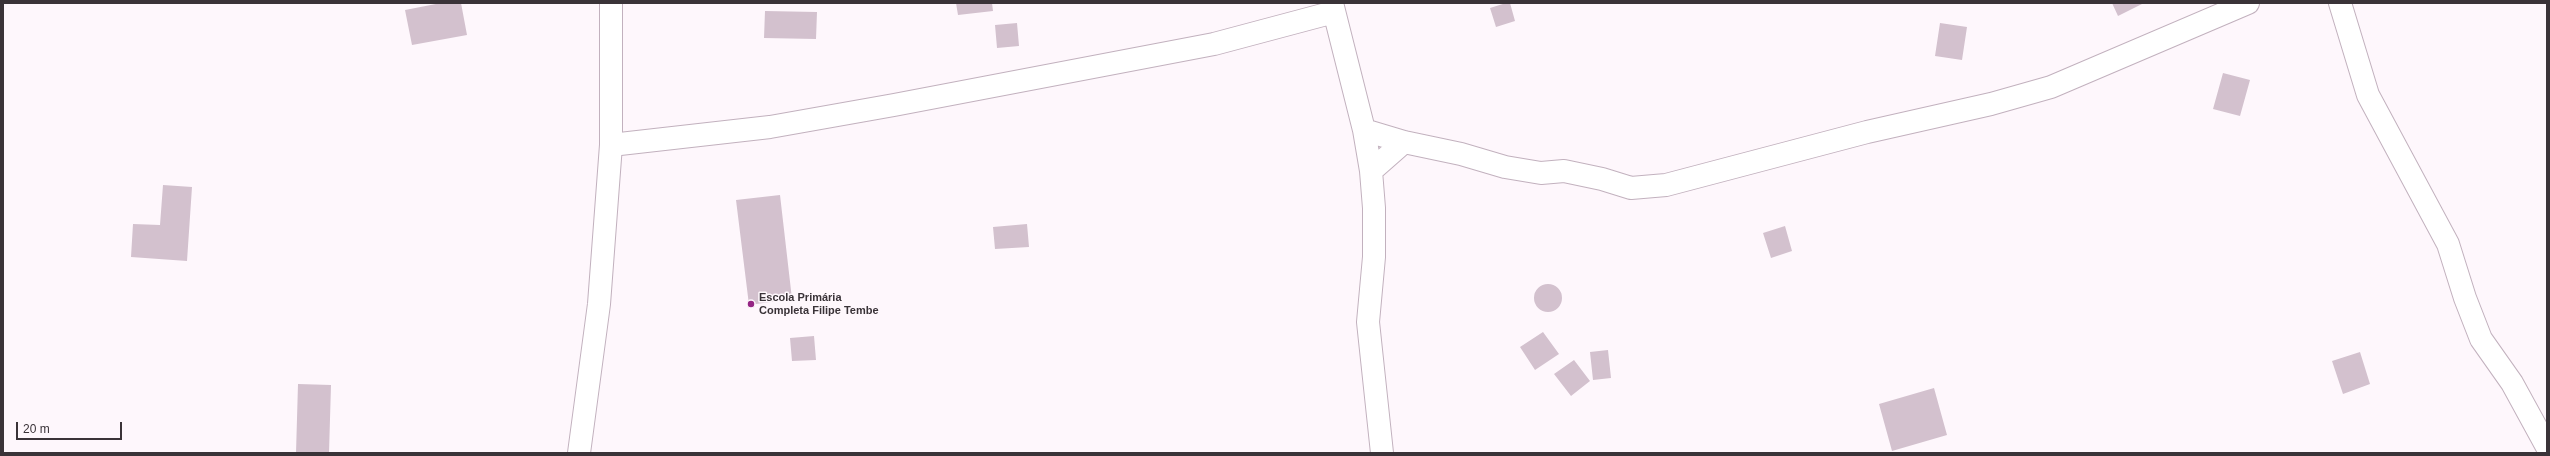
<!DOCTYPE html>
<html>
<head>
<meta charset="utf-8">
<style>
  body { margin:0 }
  #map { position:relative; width:2550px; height:456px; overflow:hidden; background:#fef7fc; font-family:Helvetica,sans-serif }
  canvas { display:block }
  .frame { position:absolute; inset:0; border:4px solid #3a3338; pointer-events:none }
  .scale { position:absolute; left:16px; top:422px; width:106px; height:18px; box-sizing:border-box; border:2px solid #3a3338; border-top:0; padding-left:5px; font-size:12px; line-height:14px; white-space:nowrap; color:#3a3338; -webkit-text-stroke:3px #fef7fc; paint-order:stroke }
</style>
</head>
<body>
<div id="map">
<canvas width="2550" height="456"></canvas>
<div class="frame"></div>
<div class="scale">20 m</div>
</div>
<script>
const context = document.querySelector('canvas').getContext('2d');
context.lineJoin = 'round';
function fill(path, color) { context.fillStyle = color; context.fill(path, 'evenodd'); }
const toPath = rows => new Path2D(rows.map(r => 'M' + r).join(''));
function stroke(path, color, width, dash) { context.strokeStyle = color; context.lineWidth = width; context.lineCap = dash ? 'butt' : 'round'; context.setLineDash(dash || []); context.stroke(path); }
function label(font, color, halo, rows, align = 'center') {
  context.font = font + ' Helvetica,sans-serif'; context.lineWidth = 3; context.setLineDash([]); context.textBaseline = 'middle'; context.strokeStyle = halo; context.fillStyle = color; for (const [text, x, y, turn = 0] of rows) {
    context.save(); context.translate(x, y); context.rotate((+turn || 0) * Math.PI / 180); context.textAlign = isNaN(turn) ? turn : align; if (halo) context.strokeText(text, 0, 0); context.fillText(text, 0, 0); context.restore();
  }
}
fill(toPath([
  [441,3,461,3,467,35,412,45,405,10],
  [956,3,992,3,993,11,958,15],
  [1506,3,1510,3,1515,21,1496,27,1490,8],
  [2112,3,2141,3,2142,4,2118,16],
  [765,11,817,12,816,39,764,38],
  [1017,23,1019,46,997,48,995,25],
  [1940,23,1967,27,1962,60,1935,56],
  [2223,73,2250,80,2240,116,2213,109],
  [163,185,192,187,187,261,131,257,133,224,160,225],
  [780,195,792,299,749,305,736,200],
  [1027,224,1029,247,995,249,993,227],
  [1785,226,1792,251,1771,258,1763,233],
  '1534 298a14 14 0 1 1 28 0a14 14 0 1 1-28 0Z',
  [1543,332,1559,354,1535,370,1520,347],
  [814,336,816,360,792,361,790,338],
  [1608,350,1611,378,1593,380,1590,352],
  [2360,352,2370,384,2343,394,2332,361],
  [1574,360,1590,381,1571,396,1554,374],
  [298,384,331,385,329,453,296,453],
  [1934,388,1947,435,1892,451,1879,404]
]), '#d3c1ce');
const street = toPath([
  [1332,3,1364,130,1371,171,1374,208,1374,257,1368,322,1382,453],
  [2340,3,2368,95,2448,244,2465,298,2481,339,2512,383,2547,447],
  [1364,130,1404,142,1461,154,1505,167,1541,173,1564,171,1602,179,1631,188,1666,185,1867,132,1991,104,2051,87,2248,3],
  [611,145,770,127,894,105,1214,44,1334,12],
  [1371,171,1404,142]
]);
const secondary = toPath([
  [579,453,599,304,611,145,611,3]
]);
stroke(street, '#c2b1be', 24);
stroke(secondary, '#c2b1be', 24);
stroke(street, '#fff', 22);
stroke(secondary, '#fff', 22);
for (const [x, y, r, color] of [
  [751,304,4,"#952584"]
]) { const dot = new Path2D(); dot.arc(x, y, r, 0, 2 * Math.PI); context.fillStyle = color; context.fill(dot); stroke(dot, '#fef7fc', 1.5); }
label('bold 11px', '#3a3338', '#fef7fc', [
  ["Escola Primária",759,298],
  ["Completa Filipe Tembe",759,311]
], 'left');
</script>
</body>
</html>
